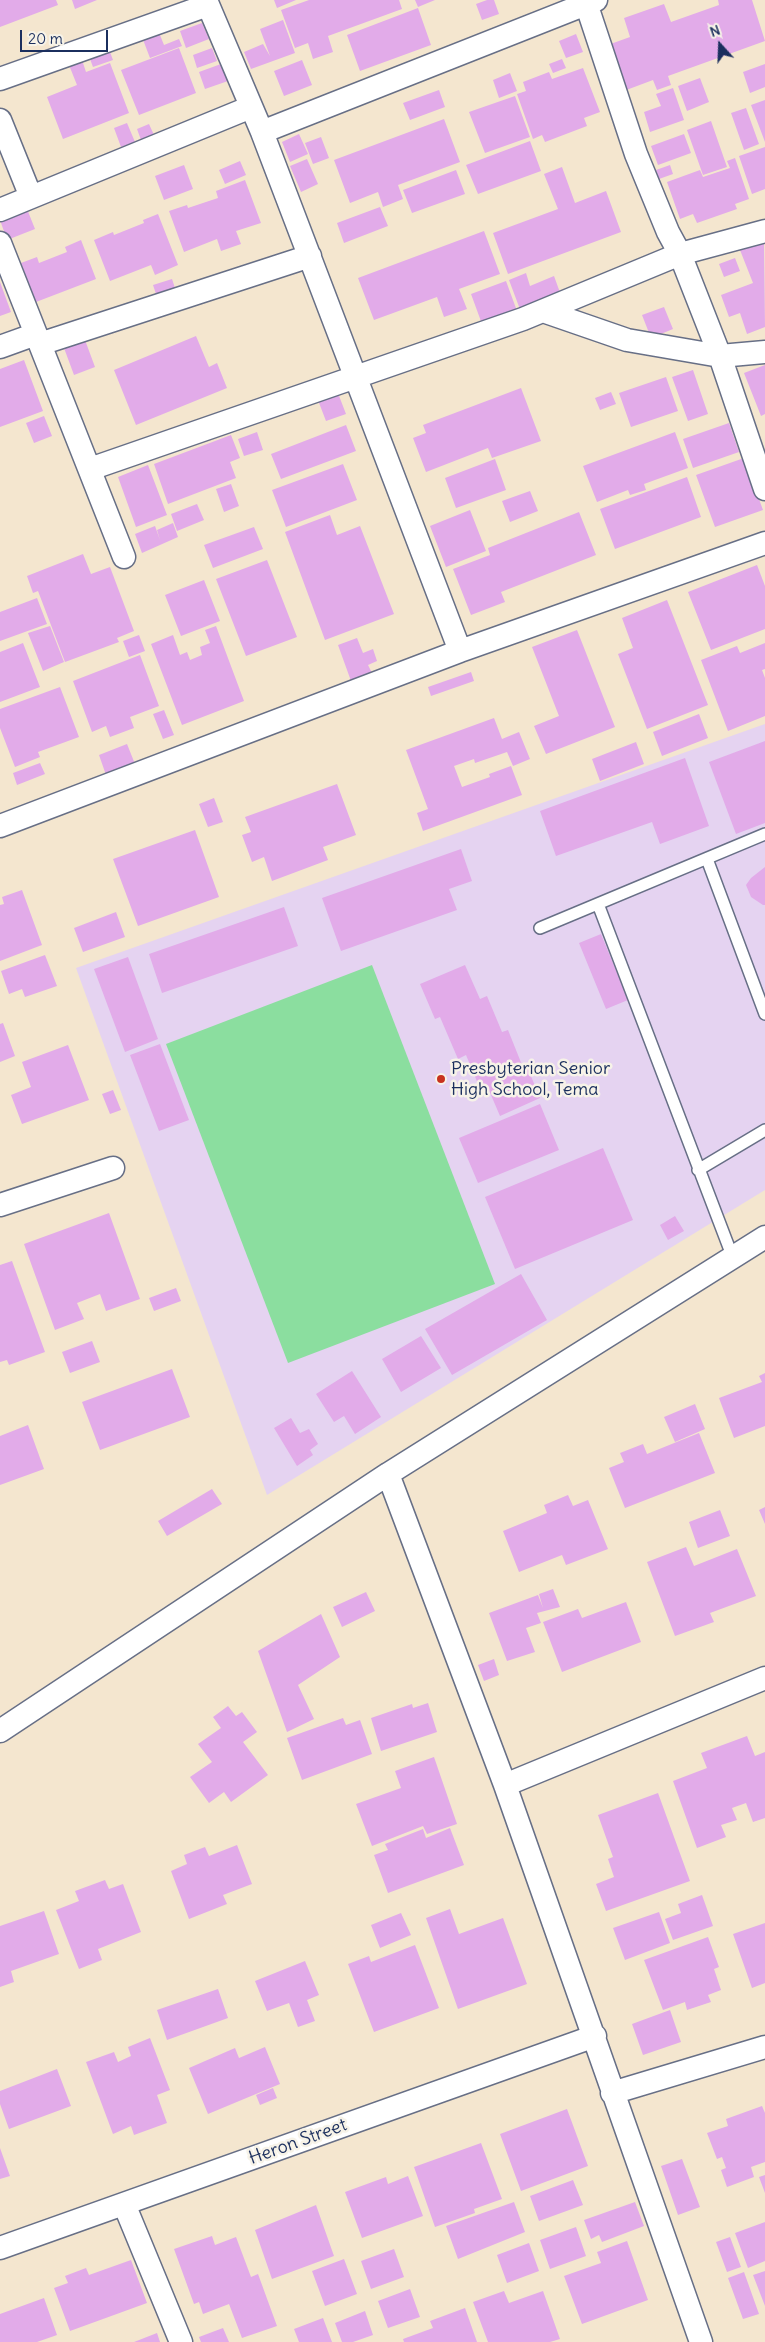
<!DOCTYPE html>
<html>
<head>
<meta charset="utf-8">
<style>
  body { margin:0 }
  #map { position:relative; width:765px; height:2342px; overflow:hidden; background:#f4e6cf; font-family:Delius,sans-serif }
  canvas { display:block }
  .north { position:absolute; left:695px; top:20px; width:50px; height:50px; -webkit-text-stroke:4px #f7f3e8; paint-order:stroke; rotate:340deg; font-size:14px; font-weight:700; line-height:20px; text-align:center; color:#1b2f5e }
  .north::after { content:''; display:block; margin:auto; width:18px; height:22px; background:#1b2f5e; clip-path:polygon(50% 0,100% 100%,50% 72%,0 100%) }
  .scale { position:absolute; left:20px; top:30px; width:88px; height:22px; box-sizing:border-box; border:2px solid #1b2f5e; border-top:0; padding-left:6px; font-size:15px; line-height:18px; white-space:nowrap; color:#1b2f5e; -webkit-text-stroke:4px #f7f3e8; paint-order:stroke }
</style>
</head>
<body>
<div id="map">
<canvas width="765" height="2342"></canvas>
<div class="north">N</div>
<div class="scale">20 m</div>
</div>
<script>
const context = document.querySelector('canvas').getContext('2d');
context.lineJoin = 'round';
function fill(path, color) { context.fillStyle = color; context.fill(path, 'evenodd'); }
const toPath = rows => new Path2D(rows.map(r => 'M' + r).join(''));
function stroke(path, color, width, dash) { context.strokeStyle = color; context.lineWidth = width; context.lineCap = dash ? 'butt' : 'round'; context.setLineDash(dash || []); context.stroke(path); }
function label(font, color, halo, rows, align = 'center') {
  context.font = font + ' Delius,sans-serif'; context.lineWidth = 5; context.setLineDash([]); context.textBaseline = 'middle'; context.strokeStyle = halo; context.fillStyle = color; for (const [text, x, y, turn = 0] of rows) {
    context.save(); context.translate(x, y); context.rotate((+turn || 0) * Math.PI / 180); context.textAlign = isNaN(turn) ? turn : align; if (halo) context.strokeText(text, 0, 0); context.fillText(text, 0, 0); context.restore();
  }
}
fill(toPath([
  [765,724,765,1190,267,1495,76,968]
]), '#e5d3f1');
fill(toPath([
  [372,965,495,1284,288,1363,166,1044]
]), '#8bde9f');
fill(toPath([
  [0,0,56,0,58,5,0,27],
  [72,0,97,0,75,9],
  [274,0,296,0,277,8],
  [309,0,399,0,402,9,328,36,333,52,313,59,308,43,295,48,281,10],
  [415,0,435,0,418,7],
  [487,0,494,0,499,14,482,20,476,4],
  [718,0,752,0,765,41,668,76,671,85,657,90,653,80,621,92,605,46,630,37,624,18,664,4,671,22,719,5],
  [418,8,431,45,360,71,347,35],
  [283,20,295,53,251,69,244,52,263,44,270,56,260,29],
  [202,23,209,39,186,48,180,31],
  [158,30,164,45,179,39,182,46,150,58,142,37],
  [576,34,583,52,566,58,559,41],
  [107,44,113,60,93,67,87,51],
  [179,48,196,93,139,115,121,70],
  [212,48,217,61,197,68,193,55],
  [562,59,566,68,553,73,549,64],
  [82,60,86,72,110,63,129,113,63,139,47,97,77,85,69,65],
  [302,60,312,85,284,96,274,71],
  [221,64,228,81,205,89,199,72],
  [765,64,765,87,750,93,743,72],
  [583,68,600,112,584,118,587,126,545,142,542,135,533,139,517,94,526,91,523,82,549,72,552,79],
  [510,73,517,91,499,98,493,80],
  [700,78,709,102,687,111,678,86],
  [673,88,684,120,650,132,644,112,661,106,656,94],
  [439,90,445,107,410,120,403,103],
  [515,96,530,137,485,153,469,112],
  [765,100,765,142,751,105],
  [746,108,759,144,744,150,731,113],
  [444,119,460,162,398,185,403,199,383,207,378,192,350,203,334,160],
  [711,121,727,167,703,175,687,130],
  [127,123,135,142,121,147,114,128],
  [149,124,154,135,141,140,137,129],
  [299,134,308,154,290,162,282,142],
  [684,134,691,153,658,165,651,146],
  [321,137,329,158,313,164,305,143],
  [530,141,541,171,478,194,466,165],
  [765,147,765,189,752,194,739,156],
  [735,158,749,199,735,204,737,209,697,223,693,214,680,219,667,182,700,170,703,177,730,168,727,161],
  [307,159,318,184,301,192,290,166],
  [240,161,246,175,225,184,219,170],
  [184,165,193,189,164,200,155,176],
  [670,165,673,174,659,179,656,170],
  [562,167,575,203,606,191,621,232,508,274,493,233,558,209,544,174],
  [456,170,465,194,412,213,403,190],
  [245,180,261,223,236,231,241,244,221,251,217,239,184,252,169,211,187,205,188,208,218,198,216,191],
  [380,207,388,226,344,243,337,223],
  [27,209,35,229,7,240,0,220],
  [158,214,178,265,155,275,151,265,110,281,94,240,113,232,114,235,144,223,143,220],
  [484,231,500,274,459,289,467,309,444,317,437,297,374,320,358,278],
  [81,240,96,279,36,302,21,263,37,257,39,263,67,252,65,247],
  [764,241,765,327,747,334,740,313,729,317,721,295,753,283,740,250],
  [735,258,740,271,724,277,719,264],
  [526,273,530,286,554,276,562,298,521,312,509,280],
  [172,279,175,288,156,294,153,285],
  [506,281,517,311,482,324,471,294],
  [0,282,11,312,0,316],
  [664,307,673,329,651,338,642,315],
  [196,336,209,367,217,363,227,388,136,425,114,370],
  [85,340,95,367,74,375,64,348],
  [24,360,43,411,0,427,0,369],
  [765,365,765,414,761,416,744,373],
  [693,370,708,414,688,421,672,377],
  [666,377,678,411,631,427,619,393],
  [336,388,346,414,326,421,316,395],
  [521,388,541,441,492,458,488,448,426,472,413,438,426,433,423,425],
  [611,392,616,404,600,410,595,398],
  [44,416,52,436,34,443,26,423],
  [729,423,739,452,693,468,683,439],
  [346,425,356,451,281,479,271,454],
  [257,432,263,450,244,456,238,439],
  [675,432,688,468,644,484,646,490,630,495,628,490,597,502,583,466],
  [231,435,240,458,230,462,236,478,168,504,154,464],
  [744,458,763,510,715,527,696,475],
  [495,459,506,490,456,508,445,478],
  [343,464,357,500,286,527,272,490],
  [148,465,167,515,136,527,118,477],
  [687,477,701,517,615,549,600,509],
  [231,484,239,506,224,512,216,489],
  [530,491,538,511,510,522,502,501],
  [197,504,204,520,177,531,171,514],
  [470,510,486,551,446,567,430,526],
  [579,512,596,555,501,592,505,602,471,615,453,569,490,555,488,548],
  [330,515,337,535,360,526,394,614,325,640,285,532],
  [173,523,178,537,142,553,135,534,155,526,160,540,157,530],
  [254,527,263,549,213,568,204,545],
  [83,554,91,574,110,567,134,631,117,638,119,642,65,662,38,591,33,593,27,576],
  [267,560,297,637,246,656,216,579],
  [757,565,765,586,765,629,711,650,688,592],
  [204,580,220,621,181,636,165,595],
  [37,598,47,624,0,641,0,612],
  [667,600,708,705,647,729,618,654,633,648,622,618],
  [50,626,64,662,43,671,28,633],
  [216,626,244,701,182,725,151,644,173,635,180,655,187,652,190,660,202,655,200,647,210,643,205,630],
  [577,630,615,727,546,754,534,726,559,716,532,647],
  [139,635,145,651,129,657,123,641],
  [357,638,363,653,373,649,377,661,368,665,372,673,351,681,338,645],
  [23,643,40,687,0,702,0,652],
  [765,643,765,669,762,670,765,678,765,716,728,731,701,660,737,646,740,653],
  [140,655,159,706,130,717,134,728,110,737,106,726,92,732,73,681],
  [471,672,474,681,431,696,428,687],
  [60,687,79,737,38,752,40,757,15,767,0,728,0,709],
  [164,710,174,735,163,739,153,714],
  [699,714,708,738,662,756,653,732],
  [494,718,502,739,519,732,530,759,513,766,507,752,475,763,474,759,454,766,462,787,490,777,489,774,511,766,522,795,423,831,417,813,428,809,406,750],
  [765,741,765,823,736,834,709,762],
  [636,742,644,764,600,781,592,759],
  [127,744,135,764,106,775,99,755],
  [685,758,709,826,660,844,652,822,556,856,540,811],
  [40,763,45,774,17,785,13,773],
  [337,784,356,835,323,847,328,860,272,881,264,857,252,862,242,835,251,832,245,817],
  [214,798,223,822,208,827,199,804],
  [195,830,219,897,138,926,113,859],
  [461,849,472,881,449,889,457,910,341,951,322,898],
  [765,867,765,905,763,905,751,897,746,885,751,878],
  [22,890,42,945,0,961,0,905,4,904,2,897],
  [284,907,298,946,162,993,149,954],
  [116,912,125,937,83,952,74,928],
  [601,934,628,1000,606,1009,579,943],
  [45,955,57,986,25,997,22,989,9,994,1,971],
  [128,957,158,1039,125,1052,94,969],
  [465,965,480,999,487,996,502,1032,508,1030,522,1065,526,1064,540,1098,500,1116,488,1088,481,1091,466,1055,458,1059,440,1017,435,1019,420,984],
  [3,1023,15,1056,0,1062,0,1024],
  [160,1044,189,1120,159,1131,130,1055],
  [68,1045,89,1100,22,1124,11,1095,31,1087,22,1062],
  [113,1090,121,1110,110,1114,102,1094],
  [540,1104,559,1150,478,1183,459,1138],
  [603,1148,633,1220,515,1269,485,1197],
  [109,1213,140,1299,106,1311,100,1294,77,1303,84,1319,55,1330,24,1244],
  [675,1216,684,1231,668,1240,660,1225],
  [12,1261,45,1352,9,1365,7,1360,0,1362,0,1265],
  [521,1274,547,1320,452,1375,425,1329],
  [176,1288,181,1301,154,1311,149,1298],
  [421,1336,441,1368,401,1392,382,1359],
  [92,1341,100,1362,70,1373,62,1352],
  [172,1369,190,1417,100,1450,82,1402],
  [352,1371,381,1417,355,1434,344,1416,334,1422,316,1394],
  [765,1373,765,1426,734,1438,719,1398,762,1382,759,1376],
  [695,1404,705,1429,675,1442,664,1417],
  [291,1418,300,1433,309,1429,318,1444,310,1450,313,1455,297,1466,274,1428],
  [28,1425,44,1469,0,1485,0,1436],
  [699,1433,715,1473,625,1508,609,1468,624,1462,620,1453,643,1444,647,1454],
  [212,1489,222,1504,167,1536,158,1521],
  [568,1495,573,1506,588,1500,608,1549,566,1565,562,1555,519,1572,503,1531,547,1513,544,1505],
  [765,1507,765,1524,759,1510],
  [720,1510,730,1536,698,1548,689,1522],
  [686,1547,694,1566,737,1549,756,1596,710,1613,714,1622,675,1636,647,1562],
  [553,1589,560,1607,537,1613,541,1623,526,1628,535,1652,507,1661,489,1613,538,1595,543,1608,539,1594],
  [366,1592,375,1611,342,1627,333,1607],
  [626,1602,641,1642,562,1672,543,1622,578,1609,582,1618],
  [321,1614,340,1657,298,1685,314,1719,287,1732,258,1651],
  [494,1659,499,1675,484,1681,478,1665],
  [428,1703,437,1732,381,1751,371,1718,412,1704,413,1708],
  [228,1706,236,1716,242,1712,257,1732,243,1742,268,1775,231,1802,224,1792,209,1803,190,1777,212,1762,198,1744,221,1728,213,1717],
  [343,1718,346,1725,360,1720,372,1754,302,1780,287,1738],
  [747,1736,755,1756,765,1752,765,1818,753,1822,746,1803,732,1808,737,1820,721,1825,726,1837,697,1848,673,1781,707,1768,701,1753],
  [434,1757,457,1824,427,1834,423,1826,372,1846,356,1804,401,1788,395,1771],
  [658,1793,690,1881,606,1911,596,1884,614,1877,608,1859,613,1857,598,1815],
  [450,1828,464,1865,388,1893,374,1855,388,1850,385,1844,423,1829,426,1838],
  [237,1845,252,1884,223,1895,227,1904,189,1919,171,1871,187,1864,184,1855,205,1847,209,1856],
  [105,1880,109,1889,123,1884,141,1932,98,1949,102,1960,79,1969,56,1910,79,1901,75,1891],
  [702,1895,713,1926,673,1940,665,1919,681,1913,678,1904],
  [450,1909,459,1934,503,1918,527,1984,458,2009,426,1918],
  [44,1911,59,1954,11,1971,14,1982,0,1987,0,1926],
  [659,1912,670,1943,625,1960,613,1928],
  [401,1913,411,1935,380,1948,371,1925],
  [765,1923,765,1983,752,1988,733,1934],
  [708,1937,719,1967,714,1969,721,1990,708,1995,711,2002,687,2010,685,2002,663,2010,644,1960],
  [415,1945,439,2008,374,2032,348,1964,369,1956,371,1962],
  [305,1961,319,1995,307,2000,315,2021,298,2027,289,2003,267,2011,255,1981],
  [218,1989,228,2018,167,2040,157,2010],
  [670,2010,681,2042,643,2055,632,2024],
  [150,2038,170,2090,157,2095,167,2123,134,2135,131,2126,113,2134,86,2062,114,2052,118,2062,131,2056,128,2047],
  [265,2047,280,2084,208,2114,189,2068,235,2048,239,2058],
  [57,2069,71,2106,9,2129,0,2104,0,2091],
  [273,2088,277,2098,260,2105,256,2095],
  [762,2106,765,2113,765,2162,751,2167,754,2177,727,2187,721,2170,726,2168,722,2157,717,2159,707,2133,728,2126,726,2119],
  [567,2109,588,2166,521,2191,500,2134],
  [481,2143,502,2199,474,2209,475,2213,435,2227,414,2167],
  [0,2148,10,2176,0,2179],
  [682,2159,700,2207,678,2215,661,2166],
  [765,2175,765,2193,759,2177],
  [408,2176,423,2216,362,2238,345,2192,386,2177,388,2184],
  [573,2180,583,2205,539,2221,530,2196],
  [514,2202,525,2232,458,2259,446,2226],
  [635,2202,644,2226,602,2242,599,2235,591,2239,584,2220],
  [316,2205,334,2256,272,2279,255,2230],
  [765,2222,765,2261,748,2268,735,2233],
  [576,2227,586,2256,550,2269,540,2240],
  [212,2236,215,2245,236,2237,251,2277,258,2274,277,2326,242,2338,229,2304,203,2314,199,2302,194,2304,174,2249],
  [730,2237,741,2267,727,2272,716,2242],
  [627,2241,648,2300,582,2324,564,2276,601,2263,597,2252],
  [529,2243,539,2271,507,2283,497,2255],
  [394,2249,404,2277,371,2289,361,2261],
  [344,2259,357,2294,325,2306,312,2271],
  [131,2260,147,2303,70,2331,54,2288,68,2283,65,2276,86,2268,89,2275],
  [765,2271,765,2306,753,2275],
  [744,2272,759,2314,743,2319,728,2278],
  [410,2289,420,2317,388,2328,378,2301],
  [504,2291,509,2303,543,2291,560,2339,550,2342,488,2342,473,2302],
  [44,2298,57,2335,37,2342,0,2342,0,2314],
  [465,2308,477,2342,404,2342,403,2339,433,2328,430,2321],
  [365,2311,373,2335,353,2342,342,2342,335,2323],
  [323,2318,332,2342,299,2342,294,2329],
  [223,2328,229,2342,201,2342,199,2337],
  [157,2333,160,2342,134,2342]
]), '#e2abe9');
const service = toPath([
  [707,859,765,1014],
  [598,904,733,1258],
  [540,928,765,834],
  [698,1170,765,1130]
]);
const minor = toPath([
  [585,0,636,154,668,232,680,254,720,356,765,489],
  [0,79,208,5],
  [0,120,31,197],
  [262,132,596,0],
  [0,210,251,107],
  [0,243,124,557],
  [543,311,627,340,720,356,765,352],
  [40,344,310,256],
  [0,347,36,334],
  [90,469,523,319,680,254,765,231],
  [460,651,765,543],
  [0,826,460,651,262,132,206,0],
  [0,1205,113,1168],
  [388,1474,505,1785,701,2342],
  [0,1731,388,1474,765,1237],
  [505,1785,765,1678],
  [612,2093,765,2047],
  [124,2204,181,2342],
  [0,2248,595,2036]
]);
stroke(service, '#676f86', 14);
stroke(minor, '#676f86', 25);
stroke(service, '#fff', 11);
stroke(minor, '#fff', 22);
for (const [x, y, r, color] of [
  [441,1079,5,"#c8321e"]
]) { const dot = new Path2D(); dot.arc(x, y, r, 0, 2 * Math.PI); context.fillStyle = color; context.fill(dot); stroke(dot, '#f7f3e8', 2); }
label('18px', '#1b2f5e', '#f7f3e8', [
  ["Presbyterian Senior",451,1069],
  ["High School, Tema",451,1090]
], 'left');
label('18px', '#1b2f5e', '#f7f3e8', [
  ["Heron Street",298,2142,-20]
]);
</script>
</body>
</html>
